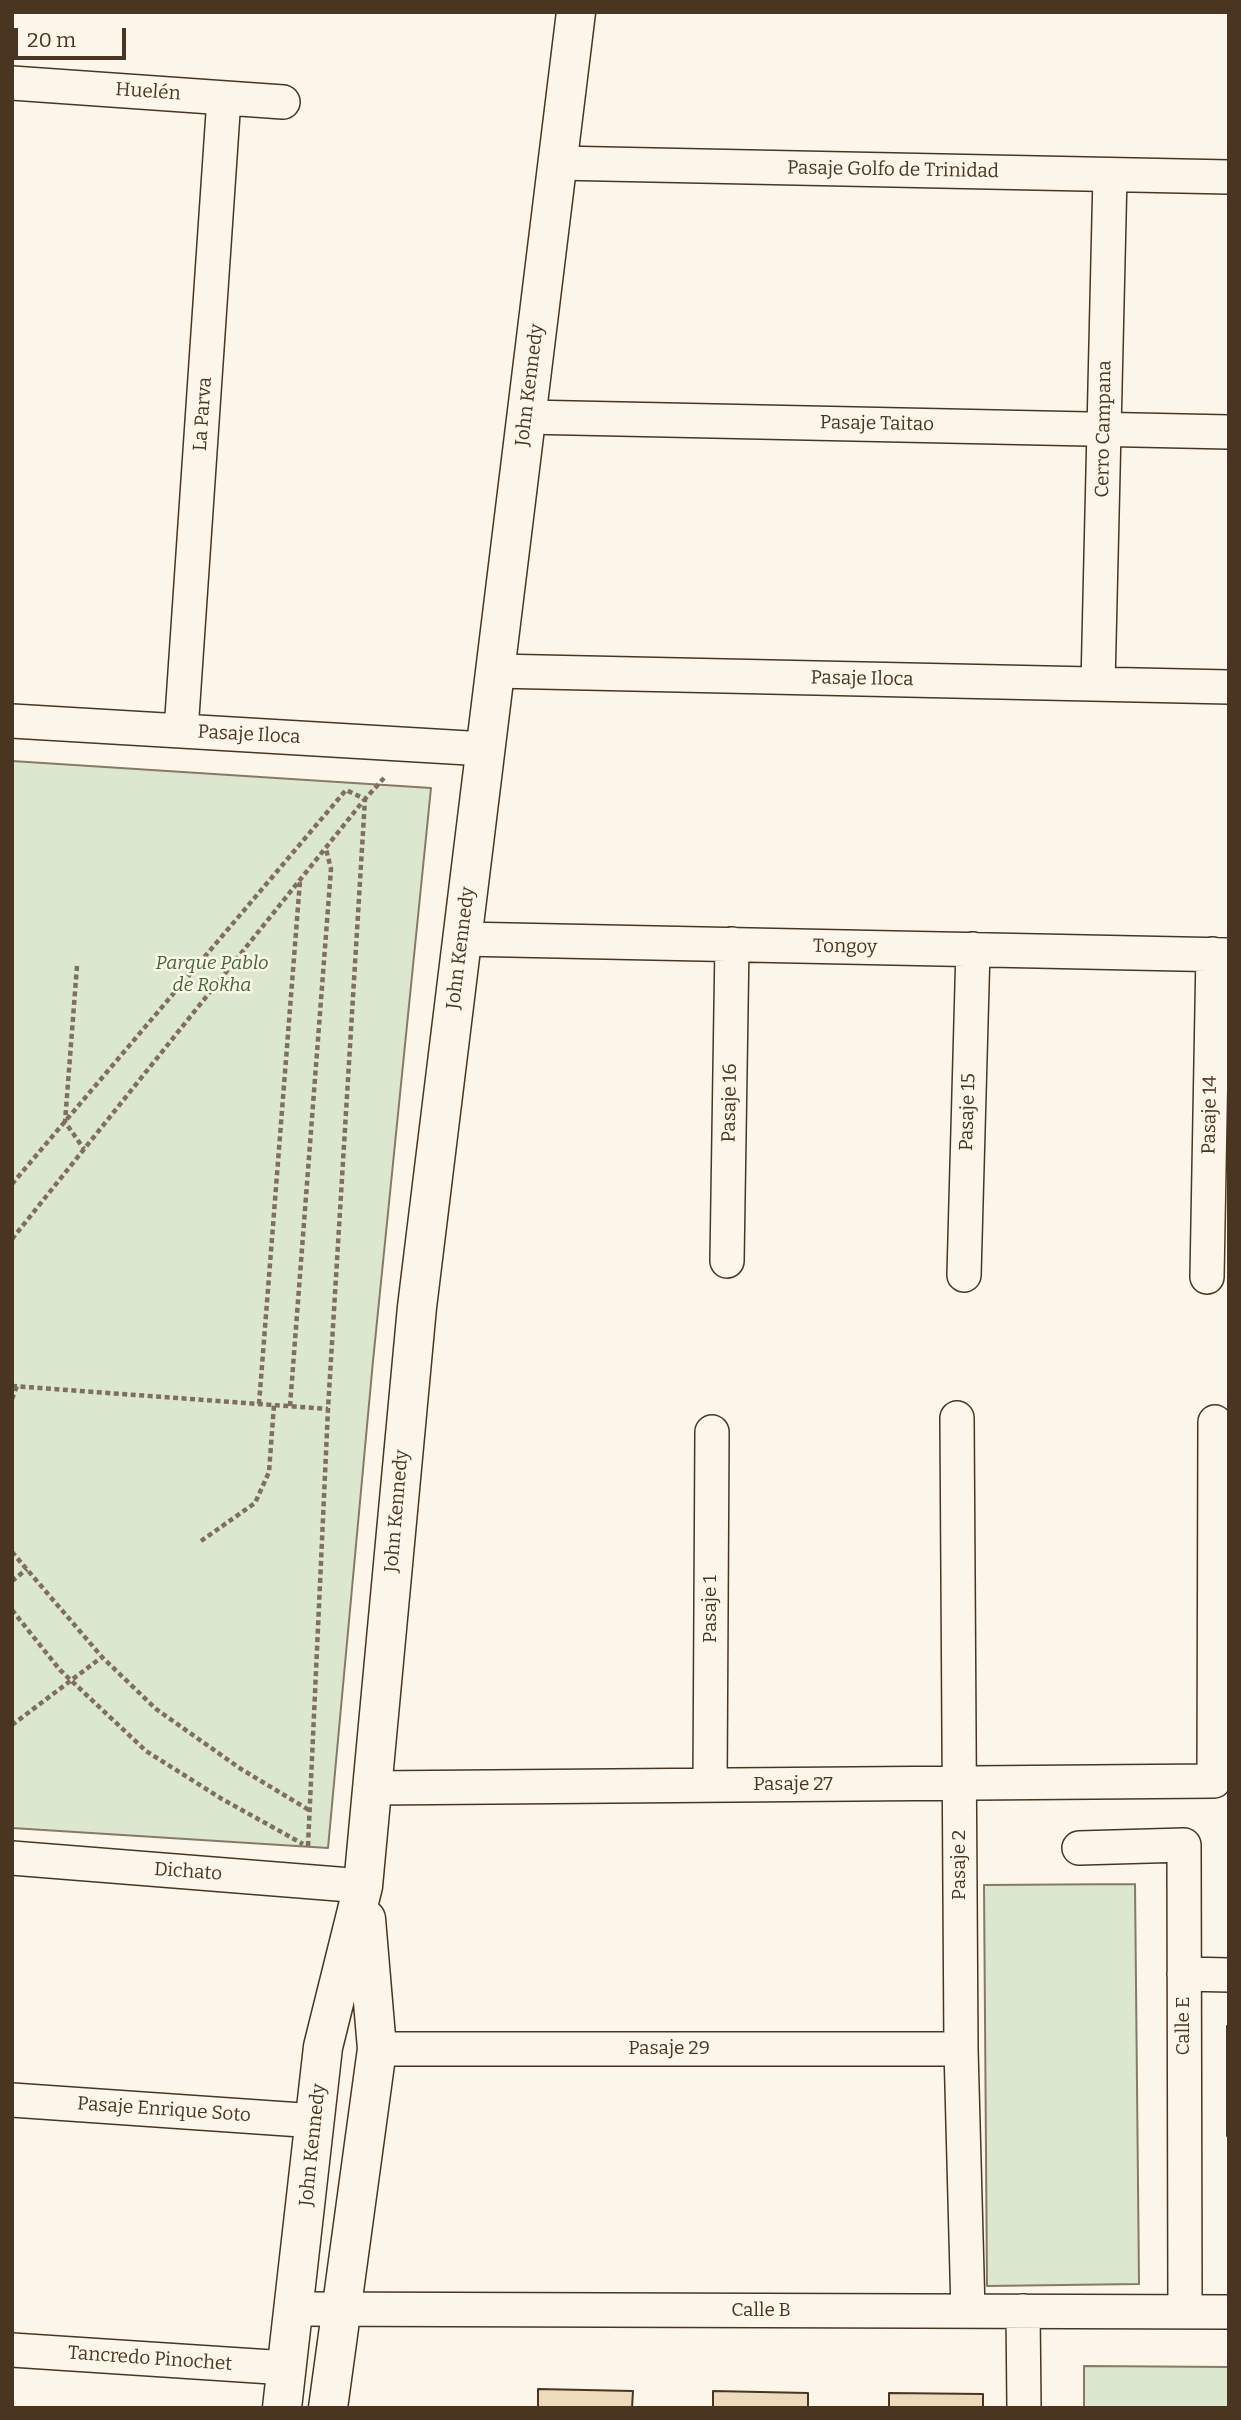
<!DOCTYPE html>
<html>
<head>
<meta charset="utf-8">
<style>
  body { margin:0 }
  #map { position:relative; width:1241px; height:2420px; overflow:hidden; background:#fbf6e9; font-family:Bitter,serif }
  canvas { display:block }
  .frame { position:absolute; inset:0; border:14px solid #4a3520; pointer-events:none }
  .scale { position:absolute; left:14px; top:28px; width:112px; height:32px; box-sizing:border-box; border:4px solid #4a3520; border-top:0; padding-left:9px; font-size:21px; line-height:24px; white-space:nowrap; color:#4a3520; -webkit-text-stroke:5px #fbf6e9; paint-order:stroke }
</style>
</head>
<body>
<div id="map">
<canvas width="1241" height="2420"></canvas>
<div class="frame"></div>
<div class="scale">20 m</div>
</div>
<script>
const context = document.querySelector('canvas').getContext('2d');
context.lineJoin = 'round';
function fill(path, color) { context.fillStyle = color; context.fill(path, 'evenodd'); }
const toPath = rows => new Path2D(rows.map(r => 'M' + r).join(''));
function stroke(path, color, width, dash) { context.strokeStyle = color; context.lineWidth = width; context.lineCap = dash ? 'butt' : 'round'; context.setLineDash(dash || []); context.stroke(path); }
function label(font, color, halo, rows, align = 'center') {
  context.font = font + ' Bitter,serif'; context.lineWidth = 5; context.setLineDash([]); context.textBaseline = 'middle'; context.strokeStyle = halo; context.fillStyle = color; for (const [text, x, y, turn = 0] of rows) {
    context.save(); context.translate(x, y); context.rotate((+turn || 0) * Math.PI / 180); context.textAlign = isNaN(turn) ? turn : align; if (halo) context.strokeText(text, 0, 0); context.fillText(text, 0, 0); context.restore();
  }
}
const green = toPath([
  [12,761,431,788,373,1361,328,1848,12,1828,12,761],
  [1135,1884,1139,2284,987,2286,984,1885,1135,1884],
  [1084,2366,1229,2367,1229,2408,1084,2408,1084,2366]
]);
fill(green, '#dce7d0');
stroke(green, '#887966', 2);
const building = toPath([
  [1227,2026,1229,2026,1229,2136,1227,2136,1227,2026],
  [538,2389,633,2391,632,2408,538,2408,538,2389],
  [713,2391,808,2393,808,2408,713,2408,713,2391],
  [889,2393,983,2394,983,2408,889,2408,889,2393]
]);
fill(building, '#ecdcbc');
stroke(building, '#4a3520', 2);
const minor = toPath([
  [12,83,283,102],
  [557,163,1229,177],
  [526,417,1229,432],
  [495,671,1229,687],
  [1098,684,1110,175],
  [12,721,485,749],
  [181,731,224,98],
  [462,939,1229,955],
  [727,1261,732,944],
  [964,1275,973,949],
  [1207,1277,1213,954],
  [957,1418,961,2049,968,2311],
  [710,1785,712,1432],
  [372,1788,1214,1781,1215,1422],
  [1079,1848,1184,1845,1185,2312],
  [12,1858,363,1886],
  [1184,1974,1229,1975],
  [377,2049,961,2049],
  [12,2100,316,2121],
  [294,2309,1229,2312],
  [1023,2311,1024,2408],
  [12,2350,287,2368]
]);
const tertiary = toPath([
  [282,2408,323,2047,363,1886,417,1307,576,12],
  [328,2408,377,2049,366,1919]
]);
stroke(minor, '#4a3520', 36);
stroke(tertiary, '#4a3520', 41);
stroke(toPath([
  [77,966,65,1122,84,1149],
  [12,1184,346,790,365,799,384,778],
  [12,1239,364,800],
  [12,1386,328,1409],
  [12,1399,17,1386],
  [259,1404,300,881],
  [290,1406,331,869,326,849],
  [201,1541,255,1503,269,1472,274,1405],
  [12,1552,102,1657,156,1709,241,1769,309,1810],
  [12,1581,27,1569],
  [12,1610,60,1670,146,1751,222,1799,303,1844],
  [12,1725,102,1657],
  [308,1846,328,1409,365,799]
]), '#7f6f5c', 4.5, [5, 3.5]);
stroke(minor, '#fbf6e9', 33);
stroke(tertiary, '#fbf6e9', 38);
label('19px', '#4a3520', '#fbf6e9', [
  ["Huelén",148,92,4],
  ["Pasaje Golfo de Trinidad",893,170,1],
  ["John Kennedy",530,385,-83],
  ["La Parva",203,414,-86],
  ["Pasaje Taitao",877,424,1],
  ["Cerro Campana",1104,429,-89],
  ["Pasaje Iloca",862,679,1],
  ["Pasaje Iloca",249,735,3],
  ["Tongoy",845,947,1],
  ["John Kennedy",461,948,-83],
  ["Pasaje 16",730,1103,-89],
  ["Pasaje 15",968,1112,-88],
  ["Pasaje 14",1210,1115,-89],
  ["John Kennedy",397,1511,-85],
  ["Pasaje 1",711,1609,-90],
  ["Pasaje 27",793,1785],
  ["Pasaje 2",960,1865,-90],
  ["Dichato",188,1872,4],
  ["Calle E",1184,2026,-90],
  ["Pasaje 29",669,2049],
  ["Pasaje Enrique Soto",164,2110,4],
  ["John Kennedy",313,2145,-84],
  ["Calle B",761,2311],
  ["Tancredo Pinochet",150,2359,4]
]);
label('italic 19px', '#436837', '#fbf6e9', [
  ["Parque Pablo",212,964],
  ["de Rokha",212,986]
]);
</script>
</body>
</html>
